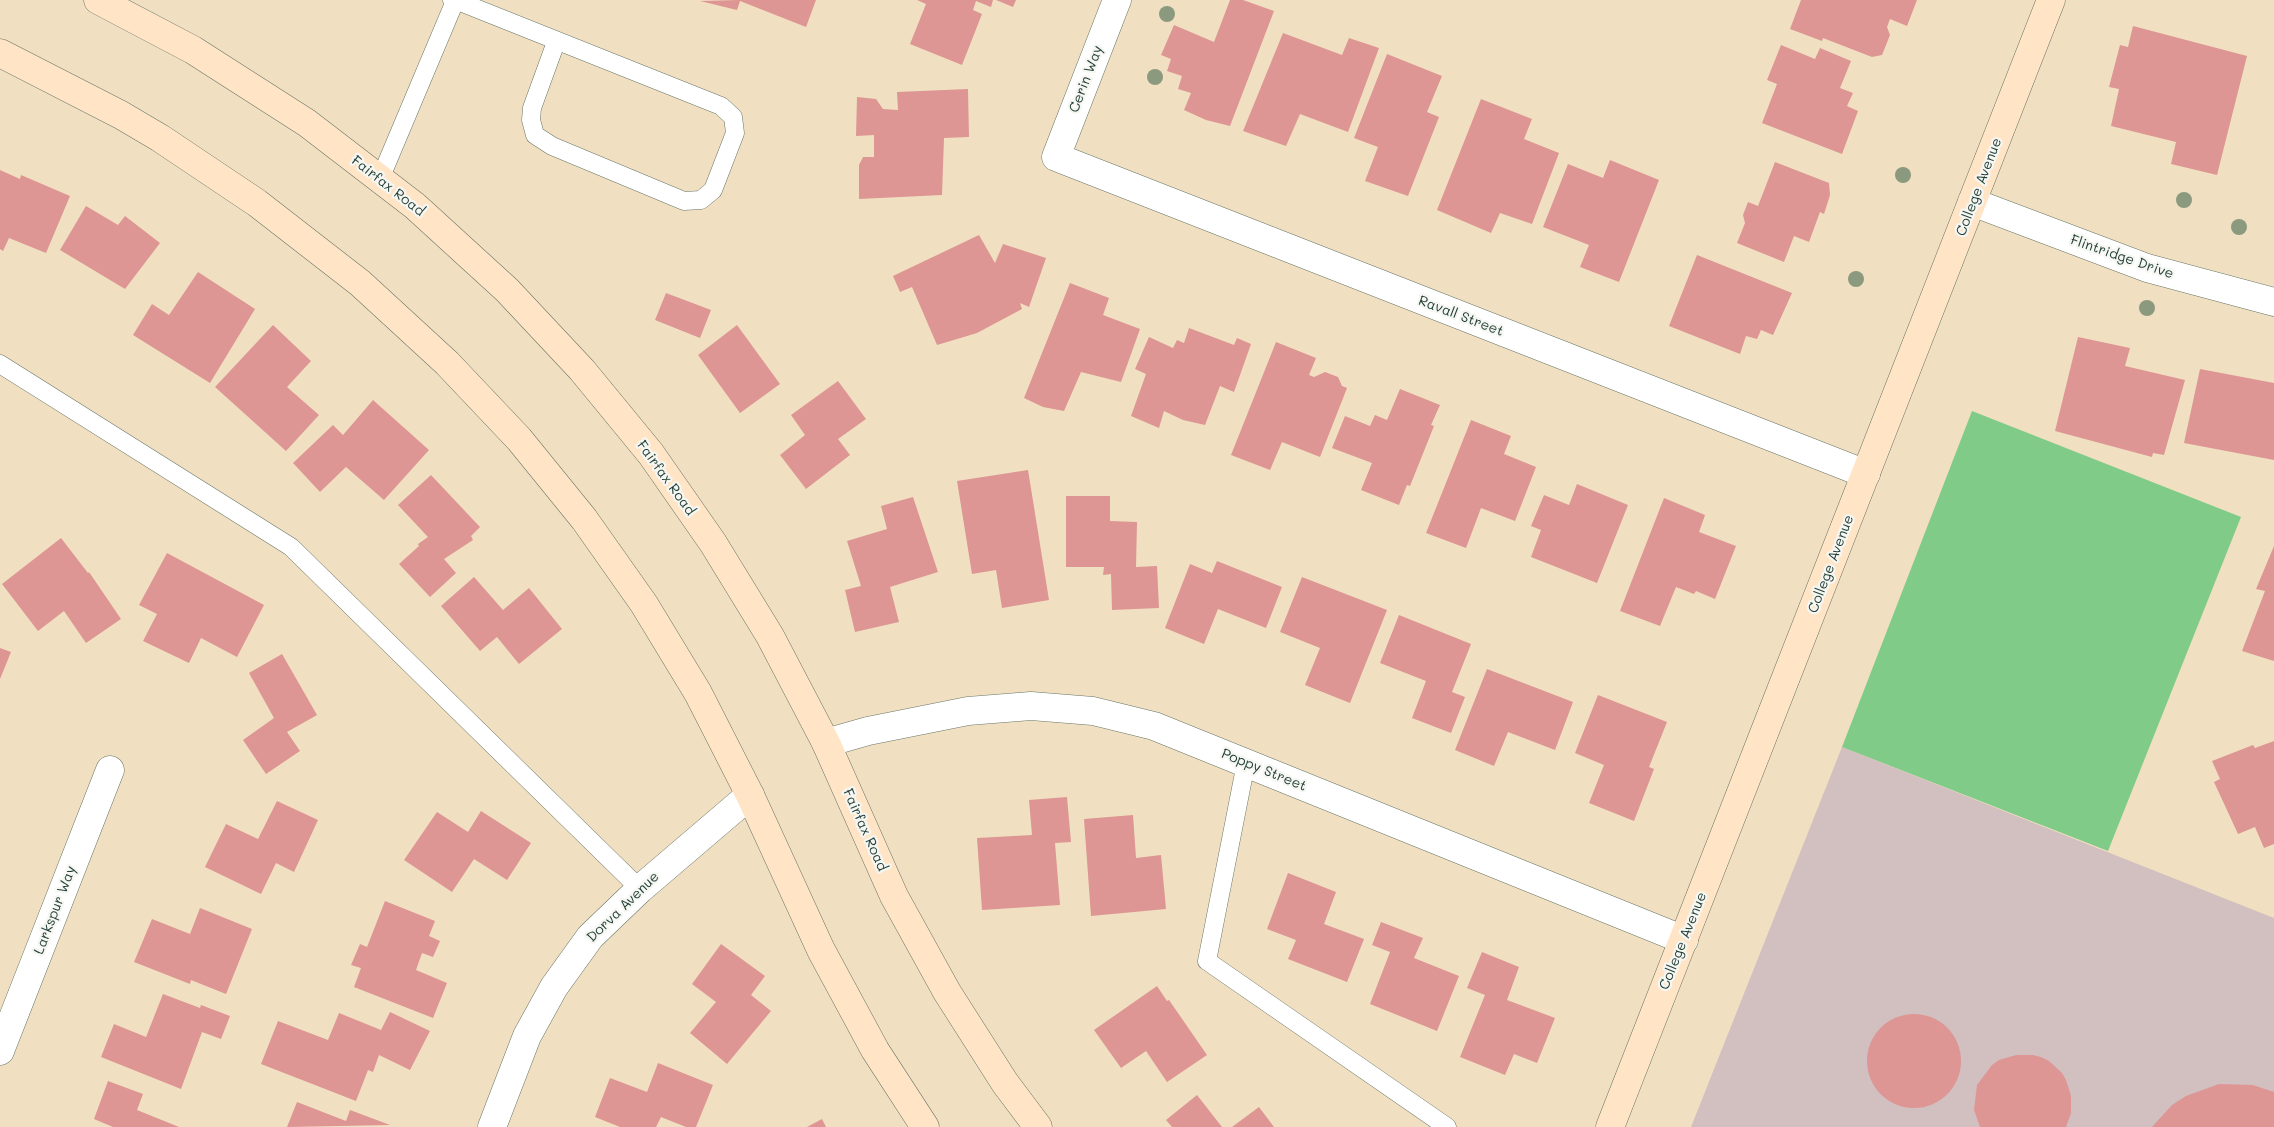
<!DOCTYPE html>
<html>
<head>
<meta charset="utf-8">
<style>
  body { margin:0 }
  canvas { display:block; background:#f1dfc1 }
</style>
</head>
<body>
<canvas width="2274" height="1127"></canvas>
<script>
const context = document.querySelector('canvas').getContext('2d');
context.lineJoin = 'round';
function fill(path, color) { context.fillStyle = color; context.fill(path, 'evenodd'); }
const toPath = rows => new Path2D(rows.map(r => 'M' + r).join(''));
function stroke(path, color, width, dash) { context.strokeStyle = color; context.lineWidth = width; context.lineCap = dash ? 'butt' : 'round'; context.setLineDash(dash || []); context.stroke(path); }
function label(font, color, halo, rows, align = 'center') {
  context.font = font + ' Mali,sans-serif'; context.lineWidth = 4.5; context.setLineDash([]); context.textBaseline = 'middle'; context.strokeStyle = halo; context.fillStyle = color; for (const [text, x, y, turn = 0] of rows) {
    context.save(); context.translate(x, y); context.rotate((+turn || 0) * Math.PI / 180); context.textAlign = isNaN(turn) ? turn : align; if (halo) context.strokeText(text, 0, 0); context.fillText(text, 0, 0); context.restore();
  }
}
fill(toPath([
  [1842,747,2274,918,2274,1127,1691,1127]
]), '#d2bfc0');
fill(toPath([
  [1972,411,2241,517,2108,851,1842,747]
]), '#80cb88');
fill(toPath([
  [738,0,816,0,806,27,740,1,737,10,700,1],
  [917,0,993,0,991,7,976,1,973,10,982,14,962,65,910,44,926,4],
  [996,0,1016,0,1013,7],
  [1230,0,1243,0,1274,11,1230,126,1206,120,1184,110,1191,93,1178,89,1182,76,1167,71,1171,59,1161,55,1174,25,1214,42],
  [1801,0,1917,0,1907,26,1890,19,1887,27,1890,35,1882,55,1872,57,1823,38,1822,41,1790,29],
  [2133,26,2247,56,2217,175,2171,164,2176,142,2111,126,2119,89,2109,87,2120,45,2128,47],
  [1283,33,1342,55,1349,38,1379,48,1348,132,1300,114,1286,146,1243,131],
  [1781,45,1815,59,1820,48,1851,61,1840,88,1853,93,1847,106,1858,111,1842,154,1762,123,1777,84,1767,80],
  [1387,54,1442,76,1427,112,1439,117,1408,196,1365,181,1378,147,1354,138],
  [968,89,969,137,944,138,942,195,859,199,859,165,863,157,874,157,874,135,856,136,857,97,876,99,883,109,898,110,897,92],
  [1481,99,1532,119,1524,139,1559,153,1532,224,1500,213,1491,233,1437,210],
  [1610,160,1659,180,1619,282,1580,267,1589,245,1543,227,1568,164,1603,178],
  [1775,162,1829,183,1830,195,1824,214,1820,212,1809,242,1794,236,1784,262,1737,243,1745,223,1743,215,1748,202,1758,206],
  [0,170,20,179,21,175,70,196,46,253,9,238,3,251,0,249],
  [86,206,118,225,125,216,160,243,125,289,60,250],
  [979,235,995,263,1003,244,1046,258,1029,307,1020,303,1022,309,977,333,937,345,912,287,900,292,893,276],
  [1697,255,1792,293,1773,335,1761,330,1757,339,1746,336,1740,354,1669,326],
  [198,272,255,309,210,383,133,335,152,304,169,315],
  [1070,283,1109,298,1103,315,1140,329,1121,382,1081,372,1064,411,1043,407,1024,398],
  [666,293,711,310,700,338,655,320],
  [273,325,311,361,287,387,319,415,286,451,215,387],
  [737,325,780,384,740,413,698,355],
  [1189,328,1234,345,1237,338,1251,344,1234,392,1220,386,1205,425,1183,420,1164,411,1159,428,1131,416,1146,374,1135,369,1149,337,1173,348,1177,340,1184,343],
  [2078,337,2130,348,2125,366,2185,380,2164,455,2153,453,2152,457,2055,431],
  [1276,342,1316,358,1309,375,1314,377,1325,372,1338,377,1342,386,1347,388,1320,457,1282,442,1270,470,1231,455],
  [2200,369,2274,383,2274,460,2184,443],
  [838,381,866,419,838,439,850,455,806,489,780,455,805,435,791,415],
  [1400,389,1440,405,1431,425,1434,426,1410,486,1407,485,1399,505,1361,490,1372,463,1332,448,1345,416,1370,426,1375,415,1387,420],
  [373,400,429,450,384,500,346,467,320,492,293,463,333,425,343,435],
  [1471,420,1511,436,1504,454,1536,467,1515,521,1481,508,1466,548,1426,533],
  [1028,470,1049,600,1002,608,996,570,972,574,957,481],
  [431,475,480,527,471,536,473,540,444,559,456,573,430,597,399,564,419,546,418,544,428,537,398,505],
  [1577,484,1628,505,1597,583,1531,557,1541,530,1531,526,1544,495,1569,505],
  [1066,496,1110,496,1110,521,1137,522,1136,567,1157,566,1159,608,1112,610,1111,574,1103,575,1104,567,1066,567],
  [913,497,938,572,890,587,899,622,855,632,845,590,861,586,847,541,887,529,881,506],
  [1664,498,1705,515,1699,532,1736,546,1715,599,1696,591,1694,594,1676,587,1660,626,1620,611],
  [61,538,88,573,89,572,121,619,86,643,64,611,38,631,2,584],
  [2274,546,2274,661,2242,651,2265,591,2256,589],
  [167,553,264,605,237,657,201,638,189,663,143,641,157,614,139,605],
  [1217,561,1282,587,1266,628,1218,609,1204,644,1165,628,1190,564,1212,573],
  [474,577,503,610,529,588,562,629,519,664,497,637,480,651,441,606],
  [1302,577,1387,610,1350,703,1305,685,1320,648,1280,632],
  [1399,615,1471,644,1452,692,1465,697,1451,733,1412,718,1426,681,1380,663],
  [0,648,11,652,0,679],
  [282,654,317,715,287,732,300,751,266,774,243,740,274,718,249,673],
  [1487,669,1573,702,1555,750,1508,732,1494,766,1455,750],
  [1598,695,1667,722,1649,767,1654,769,1634,821,1589,803,1604,765,1575,753],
  [2274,741,2274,844,2264,848,2255,827,2238,834,2214,782,2220,779,2212,761,2253,745,2255,748],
  [1067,797,1071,842,1055,843,1060,905,982,910,977,838,1032,835,1029,800],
  [277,801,318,820,294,872,276,863,261,894,205,867,226,824,258,839],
  [481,811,531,843,507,880,474,859,452,892,404,860,437,812,468,832],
  [1133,815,1136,858,1161,855,1166,909,1091,916,1084,819],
  [1288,873,1336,892,1324,924,1364,939,1347,982,1288,959,1296,940,1267,929],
  [385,901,435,921,429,936,440,941,433,957,422,953,416,970,447,983,433,1018,354,987,361,968,351,965,360,944,367,947],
  [200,908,252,929,226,994,191,980,190,984,134,962,152,919,190,934],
  [1381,922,1423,938,1414,958,1459,976,1437,1031,1370,1004,1390,952,1372,945],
  [721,944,765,976,751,995,771,1011,727,1064,690,1033,716,1002,692,984],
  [1482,952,1519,967,1507,1000,1555,1018,1537,1063,1514,1054,1505,1075,1460,1057,1485,995,1467,988],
  [1157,986,1167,1001,1169,1000,1207,1055,1167,1082,1146,1051,1121,1068,1094,1030],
  [163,994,200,1008,201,1005,230,1016,221,1039,202,1032,181,1089,101,1057,114,1024,146,1037],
  [390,1012,430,1031,410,1070,379,1055,373,1072,368,1070,356,1101,261,1064,278,1021,328,1040,339,1013,381,1030],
  '1867 1061a47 47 0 1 1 94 0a47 47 0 1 1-94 0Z',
  [2016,1055,2033,1055,2041,1057,2049,1061,2062,1073,2066,1080,2071,1096,2071,1113,2066,1127,1980,1127,1974,1110,1977,1085,1992,1065,1999,1060],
  [658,1063,713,1085,696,1127,686,1127,661,1117,656,1127,620,1127,595,1117,610,1078,647,1092],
  [108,1081,143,1094,137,1110,179,1127,113,1127,94,1119],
  [2219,1084,2253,1085,2274,1092,2274,1127,2152,1127,2172,1105,2186,1096],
  [1197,1095,1222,1127,1172,1127,1166,1120],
  [297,1102,346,1121,350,1110,390,1125,287,1127],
  [1259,1107,1274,1127,1232,1127],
  [822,1119,826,1127,807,1127]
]), '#dd9694');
const lane = toPath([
  [455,0,721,106,733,117,735,133,713,190,701,200,684,201,552,146,535,135,531,120,532,108,556,42],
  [380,179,455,1,452,0],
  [0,364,291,547,640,889],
  [1246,763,1207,961,1447,1127]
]);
const street = toPath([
  [1117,0,1056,157,1866,474],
  [1972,202,2147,268,2274,302],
  [826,743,868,731,968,711,1031,706,1093,711,1154,726,1684,940],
  [0,1051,110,770],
  [492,1127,527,1036,554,987,590,937,640,889,750,795]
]);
const secondary = toPath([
  [98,0,193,50,307,123,415,206,507,290,582,370,651,454,713,543,770,636,826,743,894,896,947,992,1005,1083,1038,1127],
  [0,53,121,115,160,138,257,203,360,283,447,363,519,439,584,519,644,604,698,693,750,795,821,950,875,1050,925,1127],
  [1610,1127,2051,0]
]);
stroke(lane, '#687665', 19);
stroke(street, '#687665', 29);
stroke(secondary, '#687665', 29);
stroke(lane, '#fff', 18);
stroke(street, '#fff', 28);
stroke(secondary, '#ffe4c6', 28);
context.fillStyle = '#8b997f';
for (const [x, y] of [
  [1167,14],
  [1155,77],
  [1903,175],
  [2184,200],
  [2239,227],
  [1856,279],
  [2147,308]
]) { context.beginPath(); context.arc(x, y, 8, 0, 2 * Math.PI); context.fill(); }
label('14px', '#1f3d34', '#f6f6f2', [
  ["Cerin Way",1086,79,-69],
  ["Fairfax Road",388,186,38],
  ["College Avenue",1979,187,-69],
  ["Flintridge Drive",2122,257,19],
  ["Ravall Street",1461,316,21],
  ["Fairfax Road",666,478,54],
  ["College Avenue",1831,564,-69],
  ["Poppy Street",1264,770,22],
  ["Fairfax Road",865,830,66],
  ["Dorva Avenue",623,907,-44],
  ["Larkspur Way",55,910,-69],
  ["College Avenue",1683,941,-68]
]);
</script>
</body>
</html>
